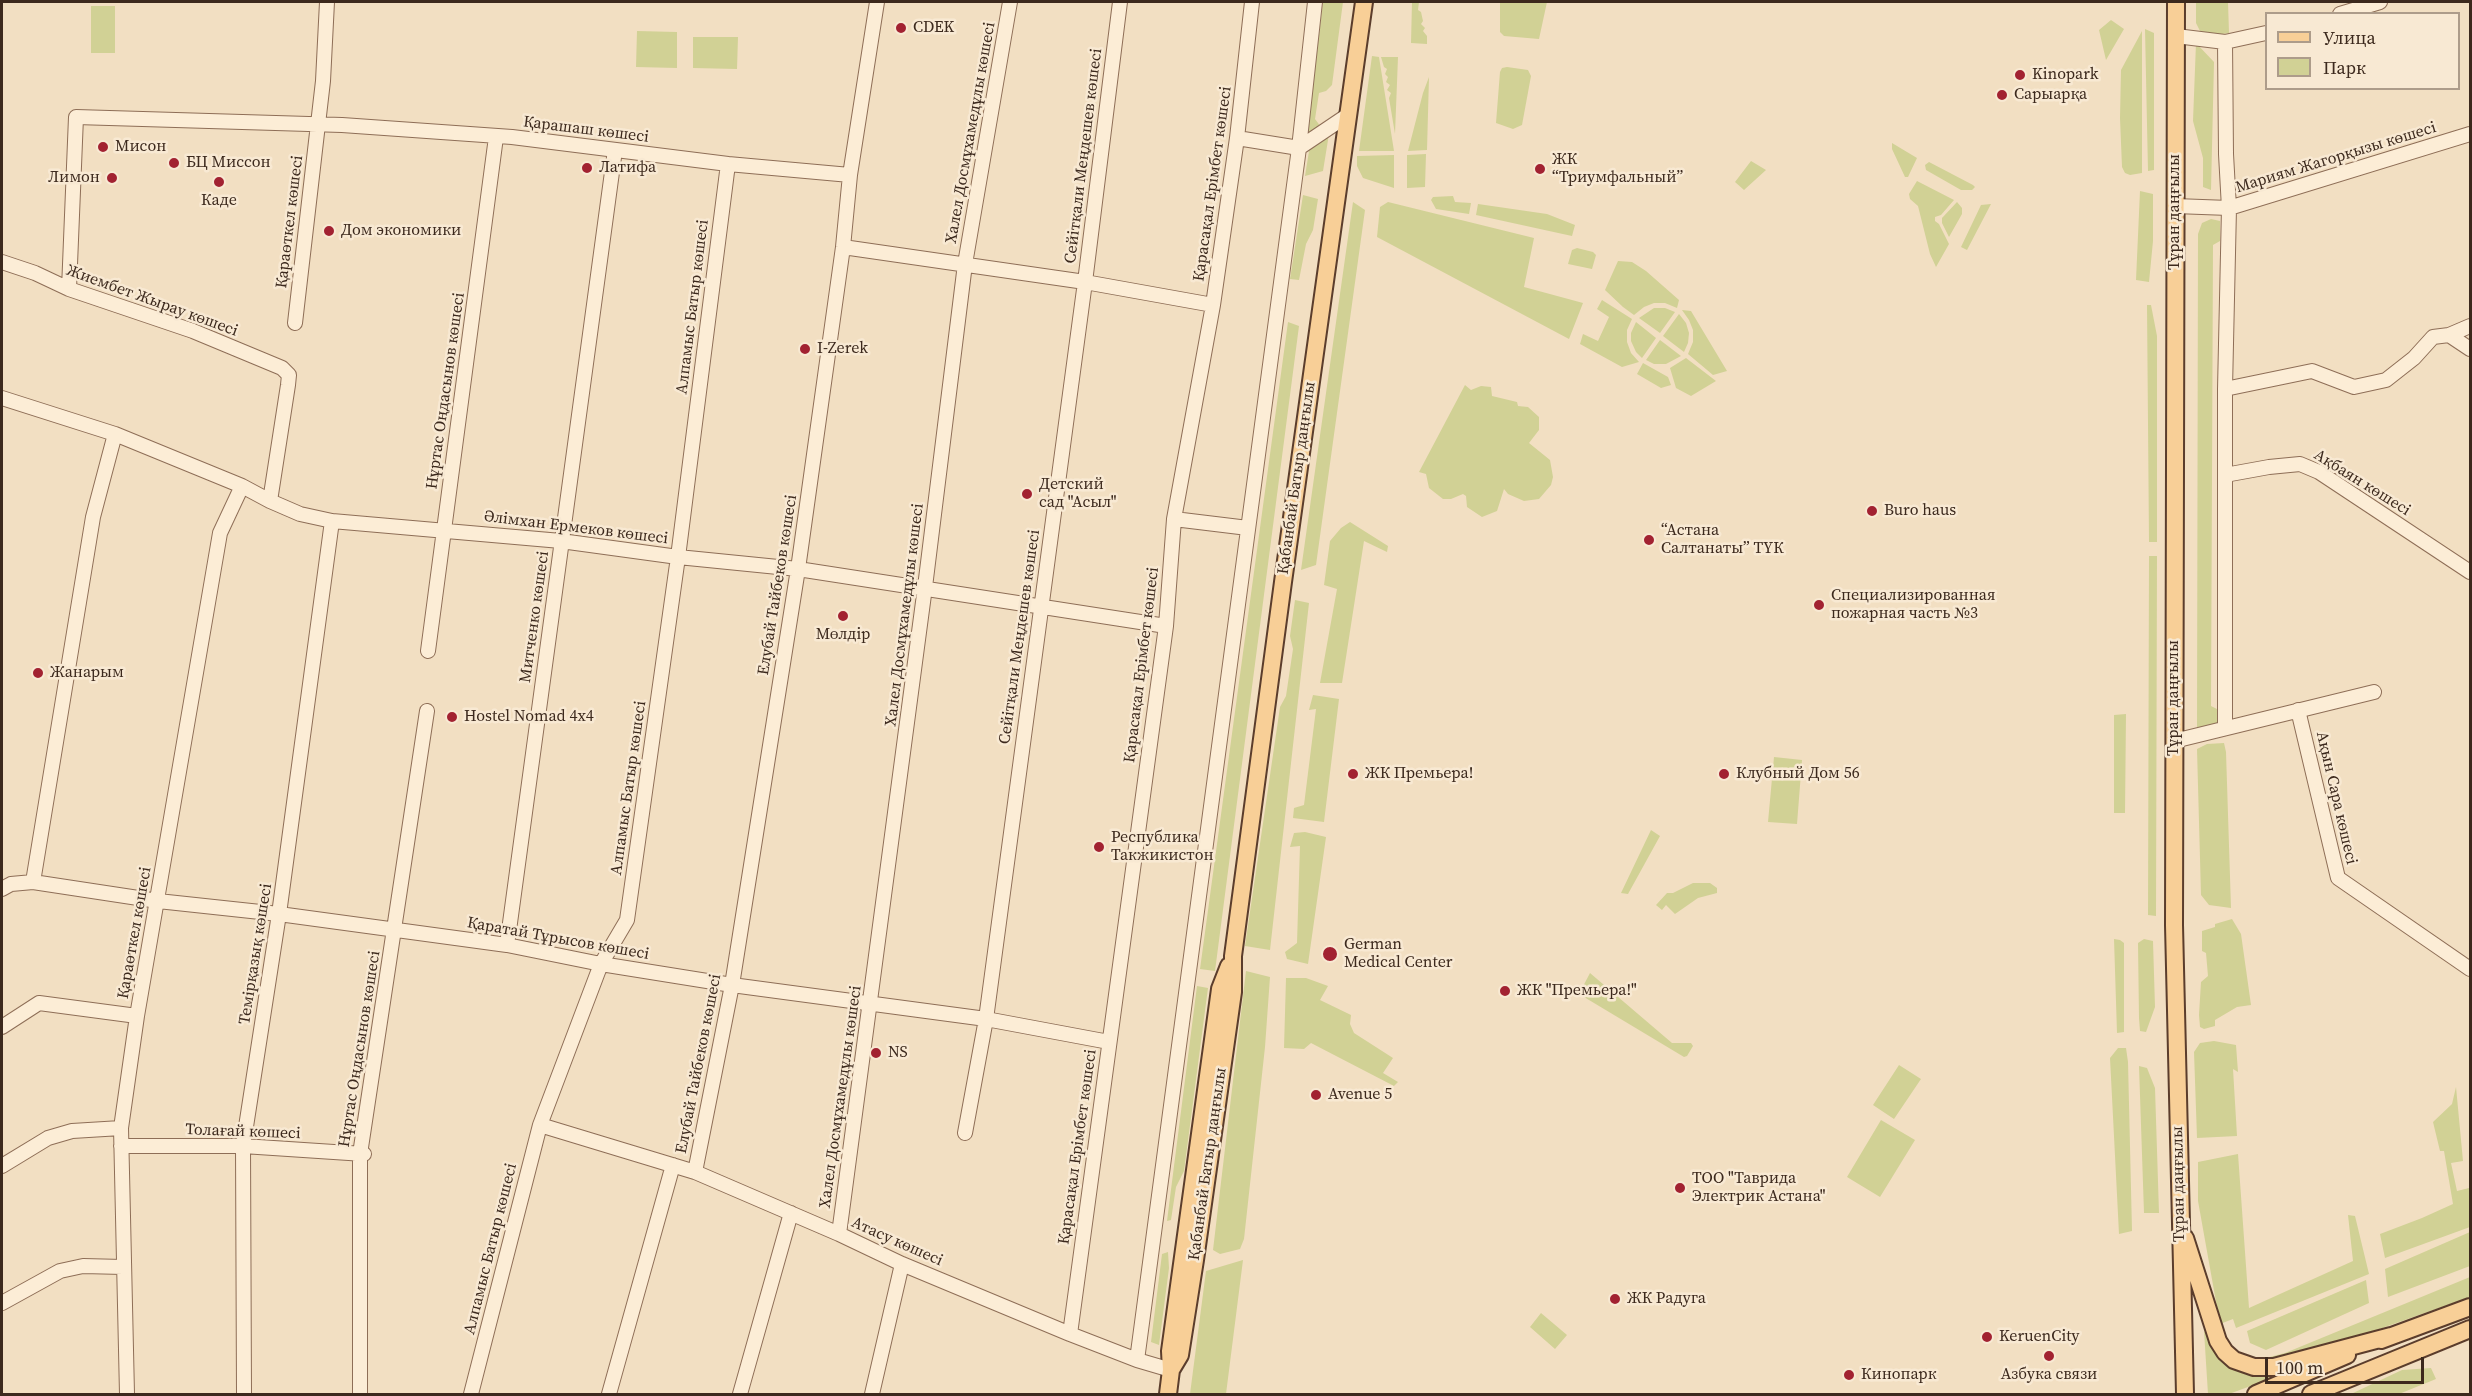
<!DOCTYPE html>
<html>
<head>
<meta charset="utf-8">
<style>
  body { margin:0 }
  #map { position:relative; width:2472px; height:1396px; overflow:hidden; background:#f2dfc2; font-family:"Source Serif 4",serif }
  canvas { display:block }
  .frame { position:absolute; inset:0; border:3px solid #3c291d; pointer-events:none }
  .legend { position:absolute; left:2265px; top:12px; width:195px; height:78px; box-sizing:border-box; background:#f8e9d3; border:2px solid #ad9c8a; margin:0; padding:8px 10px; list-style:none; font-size:18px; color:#3c291d }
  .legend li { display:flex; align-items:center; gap:12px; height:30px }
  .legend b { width:30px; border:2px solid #ad9c8a }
  .scale { position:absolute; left:2265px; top:1357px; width:159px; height:27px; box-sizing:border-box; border:3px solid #3c291d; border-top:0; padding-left:8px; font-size:18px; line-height:21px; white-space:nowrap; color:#3c291d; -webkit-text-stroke:4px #f8e9d3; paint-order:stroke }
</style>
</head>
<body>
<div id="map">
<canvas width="2472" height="1396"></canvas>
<div class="frame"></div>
<ul class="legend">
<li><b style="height:8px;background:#f8cf97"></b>Улица</li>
<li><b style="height:16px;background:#d1d195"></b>Парк</li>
</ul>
<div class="scale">100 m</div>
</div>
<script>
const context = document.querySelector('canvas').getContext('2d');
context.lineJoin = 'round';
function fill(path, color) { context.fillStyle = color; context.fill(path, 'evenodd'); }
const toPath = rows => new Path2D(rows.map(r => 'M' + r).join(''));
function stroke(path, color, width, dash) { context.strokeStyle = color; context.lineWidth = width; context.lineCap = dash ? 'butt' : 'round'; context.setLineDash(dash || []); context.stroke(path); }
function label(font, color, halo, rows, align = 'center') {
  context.font = font + ' "Source Serif 4",serif'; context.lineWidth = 5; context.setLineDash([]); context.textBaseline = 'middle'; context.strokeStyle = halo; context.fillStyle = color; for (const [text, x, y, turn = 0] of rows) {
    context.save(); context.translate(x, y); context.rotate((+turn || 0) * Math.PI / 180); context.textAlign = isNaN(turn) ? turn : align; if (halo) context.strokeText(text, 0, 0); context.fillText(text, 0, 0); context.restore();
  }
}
fill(toPath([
  [1323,2,1343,2,1332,85,1326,91,1319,93,1315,119,1321,127,1307,134],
  [1412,2,1419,2,1418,10,1421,12,1423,21,1421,24,1425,28,1423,31,1427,36,1427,44,1411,43],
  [1500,2,1547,2,1539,39,1504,36,1500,32],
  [2196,2,2228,2,2229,33,2209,36,2200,31,2196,23],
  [91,6,115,6,115,53,91,53],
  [2111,20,2124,29,2106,60,2099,30],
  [2145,29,2154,33,2154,170,2148,171],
  [637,31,677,32,677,68,636,67],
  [2142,31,2142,173,2130,175,2125,173,2122,167,2120,118,2121,70],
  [693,37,738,37,737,69,693,68],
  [2196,43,2214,62,2211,190,2203,187,2203,158,2193,121],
  [1372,56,1379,57,1394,151,1359,151],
  [1381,57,1398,57,1395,134,1389,98,1391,93,1387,90,1390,85,1386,82,1388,77,1385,74,1387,69,1384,67],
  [1507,67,1528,70,1531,76,1522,125,1513,129,1496,123,1500,72,1502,68],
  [1429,77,1427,150,1408,151,1423,93],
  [1329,134,1323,171,1305,176,1310,145],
  [1892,143,1917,158,1908,177,1905,177,1892,149],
  [1426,154,1425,187,1407,188,1407,155],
  [1394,155,1394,188,1363,178,1357,166,1357,156],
  [1751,161,1766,170,1744,190,1735,182],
  [1929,162,1973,185,1975,187,1972,190,1961,190,1926,170,1925,165],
  [1917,181,1954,200,1941,215,1935,217,1935,221,1939,224,1949,244,1936,267,1930,254,1918,206,1910,199,1909,194],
  [2140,191,2153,194,2153,241,2149,282,2136,280],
  [1303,195,1318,199,1313,230,1306,244,1299,280,1290,279],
  [1453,196,1455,202,1471,203,1469,214,1436,209,1431,200,1433,197],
  [1353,202,1365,210,1316,565,1301,570],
  [1388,202,1534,238,1524,287,1583,303,1569,339,1377,237,1380,207],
  [1957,202,1962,208,1962,214,1949,237,1942,223,1942,218],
  [1478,204,1547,214,1575,225,1572,236,1476,215],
  [1991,204,1967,250,1961,247,1981,205],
  [2211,219,2220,221,2220,241,2213,245,2211,706,2217,709,2218,724,2204,728,2197,728,2198,234,2202,223],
  [1577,248,1593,252,1596,255,1592,269,1568,264,1572,250],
  [1618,261,1632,262,1646,271,1679,300,1677,308,1665,303,1654,303,1644,307,1634,315,1623,307,1605,290],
  [1602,300,1632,319,1627,330,1627,342,1631,353,1639,362,1622,367,1580,344,1583,334,1598,341,1609,317,1597,309],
  [2147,305,2151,305,2157,336,2157,542,2149,542],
  [1654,308,1665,308,1675,312,1660,333,1639,318],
  [1682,310,1691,311,1727,371,1713,375,1688,354,1693,342,1693,330,1689,320],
  [1679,314,1686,323,1689,333,1688,343,1684,352,1663,336],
  [1288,322,1299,326,1215,971,1200,969],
  [1636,322,1656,338,1642,358,1636,352,1631,341,1631,333],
  [1660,340,1681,356,1666,364,1654,364,1646,360],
  [1686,358,1716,381,1691,396,1676,388,1670,368],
  [1643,363,1668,377,1671,385,1661,388,1637,374],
  [1465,385,1471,390,1481,386,1491,387,1492,396,1517,402,1518,406,1528,407,1539,417,1539,430,1529,443,1550,460,1553,477,1551,485,1539,499,1524,501,1508,494,1504,489,1497,511,1482,517,1467,507,1466,496,1463,494,1451,499,1443,499,1429,488,1426,474,1419,472],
  [1350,522,1388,546,1387,552,1364,541,1342,683,1320,683,1337,589,1324,585,1330,541,1341,528],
  [2149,556,2157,556,2156,916,2148,915],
  [1295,600,1309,603,1270,950,1245,946,1280,707,1286,696,1293,649,1290,636],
  [1313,695,1339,699,1324,822,1293,818,1294,808,1304,805,1316,709,1309,710],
  [2126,714,2125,813,2114,813,2114,715],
  [2224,743,2226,752,2231,908,2209,905,2201,895,2197,749,2207,744],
  [1774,757,1802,760,1797,824,1768,822],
  [1651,830,1660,836,1628,894,1621,893],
  [1305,832,1326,837,1308,964,1287,959,1285,952,1297,943,1300,846,1290,847,1294,833],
  [1693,883,1710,883,1717,888,1717,893,1698,898,1675,914,1666,905,1662,910,1656,905,1667,893,1673,893],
  [2232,919,2241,934,2251,1005,2237,1007,2215,1020,2215,1026,2204,1029,2200,1027,2199,1015,2201,982,2208,976,2206,953,2202,951,2202,931,2215,927,2215,924],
  [2114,939,2120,940,2124,943,2124,1032,2117,1033],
  [2144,939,2153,941,2155,1007,2146,1032,2140,1031,2139,1018,2138,943],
  [1246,971,1270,977,1265,1047,1244,1239,1240,1249,1220,1254,1213,1250],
  [1590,973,1672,1043,1691,1043,1693,1046,1687,1056,1684,1057,1579,994],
  [1286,978,1306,978,1328,986,1320,1000,1351,1015,1350,1024,1354,1033,1393,1058,1383,1073,1398,1082,1394,1086,1311,1043,1304,1049,1284,1048],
  [1197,986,1208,988,1184,1171,1176,1187,1171,1220,1167,1221],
  [2214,1041,2236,1045,2238,1072,2233,1069,2237,1136,2197,1138,2194,1052,2200,1043],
  [2118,1048,2126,1048,2128,1062,2132,1231,2119,1234,2110,1058],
  [1899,1065,1921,1079,1894,1119,1873,1105],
  [2139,1066,2147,1068,2155,1088,2159,1213,2144,1213],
  [2456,1087,2463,1161,2451,1163,2457,1191,2469,1188,2470,1227,2385,1258,2380,1234,2422,1218,2453,1204,2444,1151,2440,1151,2433,1122,2452,1104],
  [1881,1120,1915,1140,1880,1197,1847,1177],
  [2238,1154,2249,1308,2353,1261,2348,1215,2355,1216,2369,1274,2236,1328,2233,1319,2220,1324,2198,1201,2198,1162],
  [2470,1232,2470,1266,2388,1297,2385,1269],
  [1168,1252,1169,1268,1159,1345,1151,1342,1162,1254],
  [1243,1260,1226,1394,1190,1394,1206,1271],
  [2470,1277,2470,1297,2354,1338,2266,1362,2260,1360,2257,1357,2266,1358,2285,1353],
  [2366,1280,2369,1303,2266,1350,2250,1343,2247,1331],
  [1541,1313,1567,1335,1555,1349,1530,1327],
  [2204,1331,2231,1367,2245,1374,2257,1376,2283,1374,2229,1394,2208,1394],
  [2431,1368,2436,1379,2399,1394,2351,1394,2402,1370]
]), '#d1d195');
const minor = toPath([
  [2340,14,2380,2],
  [2176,36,2225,42,2266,33],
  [1237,138,1299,148,1348,115],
  [2175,206,2229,208,2470,134],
  [843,247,1085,282,1213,305],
  [2,262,35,273,69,289,193,331,282,368,289,375,288,385,270,501],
  [69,289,76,117,342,125,512,137,728,164,850,175],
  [295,323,323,81,327,2],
  [2449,335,2470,349],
  [2225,389,2312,371,2354,387,2386,380,2414,358,2433,337,2449,335,2470,326],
  [2,398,115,434,242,486,270,501,300,514,332,521,561,541,678,557,798,569,1166,626],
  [2225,475,2269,467,2300,464,2319,472,2470,572],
  [1174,519,1248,528],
  [428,651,496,137],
  [2298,710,2338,878,2470,969],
  [2225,728,2225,389,2229,208,2226,154,2225,42],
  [2174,741,2374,692],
  [33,882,93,517,115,434],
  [2,889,11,884,33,882,158,901,279,914,507,945,601,964,732,985,986,1019,1109,1042],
  [507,945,615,150],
  [2,1027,39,1003,137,1016],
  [540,1125,695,1172,839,1234,902,1264,1070,1334,1137,1360,1171,1370],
  [965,1133,986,1019,1085,282,1120,2],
  [121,1146,243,1146,364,1154],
  [2,1166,48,1138,72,1131,121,1128],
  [695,1172,732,985,798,569,843,247,850,175,877,2],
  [839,1234,925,587,965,264,1010,2],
  [2,1303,60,1271,83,1266,123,1267],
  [1070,1334,1166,626,1174,519,1213,305,1237,138,1252,2],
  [1137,1360,1299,148,1315,2],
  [127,1394,121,1128,137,1016,220,533,242,486],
  [244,1394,243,1146,279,914,332,521],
  [360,1394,360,1154,427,711],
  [471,1394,540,1125,601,964,627,920,678,557,728,164],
  [609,1394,673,1165],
  [740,1394,791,1213],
  [872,1394,902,1264]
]);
const major = toPath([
  [2176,2,2174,925,2185,1394],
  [2185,1238,2218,1341,2225,1352,2234,1360,2254,1367,2274,1367,2391,1336],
  [2381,1340,2470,1307],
  [1171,1370,1180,1355,1195,1260,1233,992,1233,956,1283,582,1364,2],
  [1168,1394,1171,1370,1170,1351,1220,989,1229,966],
  [2256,1394,2347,1355],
  [2311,1394,2470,1329]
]);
stroke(minor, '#8e6e57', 16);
stroke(major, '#5b3d2c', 20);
stroke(minor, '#fcedd6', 14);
stroke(major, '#f8cf97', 16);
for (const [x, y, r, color] of [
  [901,28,6,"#a22231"],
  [2020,75,6,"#a22231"],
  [2002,95,6,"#a22231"],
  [103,147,6,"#a22231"],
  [174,163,6,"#a22231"],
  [587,168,6,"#a22231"],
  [1540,169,6,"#a22231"],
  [112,178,6,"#a22231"],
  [219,182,6,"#a22231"],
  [329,231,6,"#a22231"],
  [805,349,6,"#a22231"],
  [1027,494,6,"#a22231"],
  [1872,511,6,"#a22231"],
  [1649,540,6,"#a22231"],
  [1819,605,6,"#a22231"],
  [843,616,6,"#a22231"],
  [38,673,6,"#a22231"],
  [452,717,6,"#a22231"],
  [1353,774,6,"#a22231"],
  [1724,774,6,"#a22231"],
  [1099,847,6,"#a22231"],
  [1330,954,8,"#a22231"],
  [1505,991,6,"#a22231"],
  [876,1053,6,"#a22231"],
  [1316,1095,6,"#a22231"],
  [1680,1188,6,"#a22231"],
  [1615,1299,6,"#a22231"],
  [1987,1337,6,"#a22231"],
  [2049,1356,6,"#a22231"],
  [1849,1375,6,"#a22231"]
]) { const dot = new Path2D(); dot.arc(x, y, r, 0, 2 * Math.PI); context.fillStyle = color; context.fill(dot); stroke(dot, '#f8e9d3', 2); }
label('16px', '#3c291d', '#f8e9d3', [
  ["CDEK",913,28],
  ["Kinopark",2032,75],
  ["Сарыарқа",2014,95],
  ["Мисон",115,147],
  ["ЖК",1552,160],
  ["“Триумфальный”",1552,178],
  ["БЦ Миссон",186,163],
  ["Латифа",599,168],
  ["Лимон",100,178,"right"],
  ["Каде",219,201,"center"],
  ["Дом экономики",341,231],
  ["I-Zerek",817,349],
  ["Детский",1039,485],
  ["сад \"Асыл\"",1039,503],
  ["Buro haus",1884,511],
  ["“Астана",1661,531],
  ["Салтанаты” ТҮК",1661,549],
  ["Специализированная",1831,596],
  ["пожарная часть №3",1831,614],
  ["Мөлдір",843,635,"center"],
  ["Жанарым",50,673],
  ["Hostel Nomad 4x4",464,717],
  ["ЖК Премьера!",1365,774],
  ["Клубный Дом 56",1736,774],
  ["Республика",1111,838],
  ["Такжикистон",1111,856],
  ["German",1344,945],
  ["Medical Center",1344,963],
  ["ЖК \"Премьера!\"",1517,991],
  ["NS",888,1053],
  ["Avenue 5",1328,1095],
  ["ТОО \"Таврида",1692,1179],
  ["Электрик Астана\"",1692,1197],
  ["ЖК Радуга",1627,1299],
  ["KeruenCity",1999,1337],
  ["Кинопарк",1861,1375],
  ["Азбука связи",2049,1375,"center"]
], 'left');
label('16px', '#3c291d', '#f8e9d3', [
  ["Қарашаш көшесі",586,130,7],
  ["Халел Досмұхамедұлы көшесі",971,133,-80],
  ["Сейітқали Меңдешев көшесі",1084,156,-83],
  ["Мариям Жагорқызы көшесі",2336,158,-17],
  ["Қарасақал Ерімбет көшесі",1213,184,-82],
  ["Тұран даңғылы",2175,212,-90],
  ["Қараөткел көшесі",290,222,-83],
  ["Жиембет Жырау көшесі",152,301,20],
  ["Алпамыс Батыр көшесі",693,307,-83],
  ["Нұртас Оңдасынов көшесі",446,391,-82],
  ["Қабанбай Батыр даңғылы",1297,478,-82],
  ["Ақбаян көшесі",2362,483,32],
  ["Әлімхан Ермеков көшесі",576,528,7],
  ["Елубай Тайбеков көшесі",778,585,-81],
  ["Халел Досмұхамедұлы көшесі",905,615,-83],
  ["Митченко көшесі",535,617,-82],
  ["Сейітқали Меңдешев көшесі",1020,637,-82],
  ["Қарасақал Ерімбет көшесі",1142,665,-83],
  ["Тұран даңғылы",2174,698,-90],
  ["Алпамыс Батыр көшесі",629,788,-82],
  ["Ақын Сара көшесі",2336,798,77],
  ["Қараөткел көшесі",135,933,-80],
  ["Қаратай Тұрысов көшесі",558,939,10],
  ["Темірқазық көшесі",256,954,-81],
  ["Нұртас Оңдасынов көшесі",360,1049,-81],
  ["Елубай Тайбеков көшесі",699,1064,-79],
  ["Халел Досмұхамедұлы көшесі",841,1097,-82],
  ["Толағай көшесі",243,1132,2],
  ["Қарасақал Ерімбет көшесі",1078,1147,-82],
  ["Қабанбай Батыр даңғылы",1208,1164,-82],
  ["Тұран даңғылы",2179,1184,-91],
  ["Атасу көшесі",897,1242,24],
  ["Алпамыс Батыр көшесі",491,1249,-76]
]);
</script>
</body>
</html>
